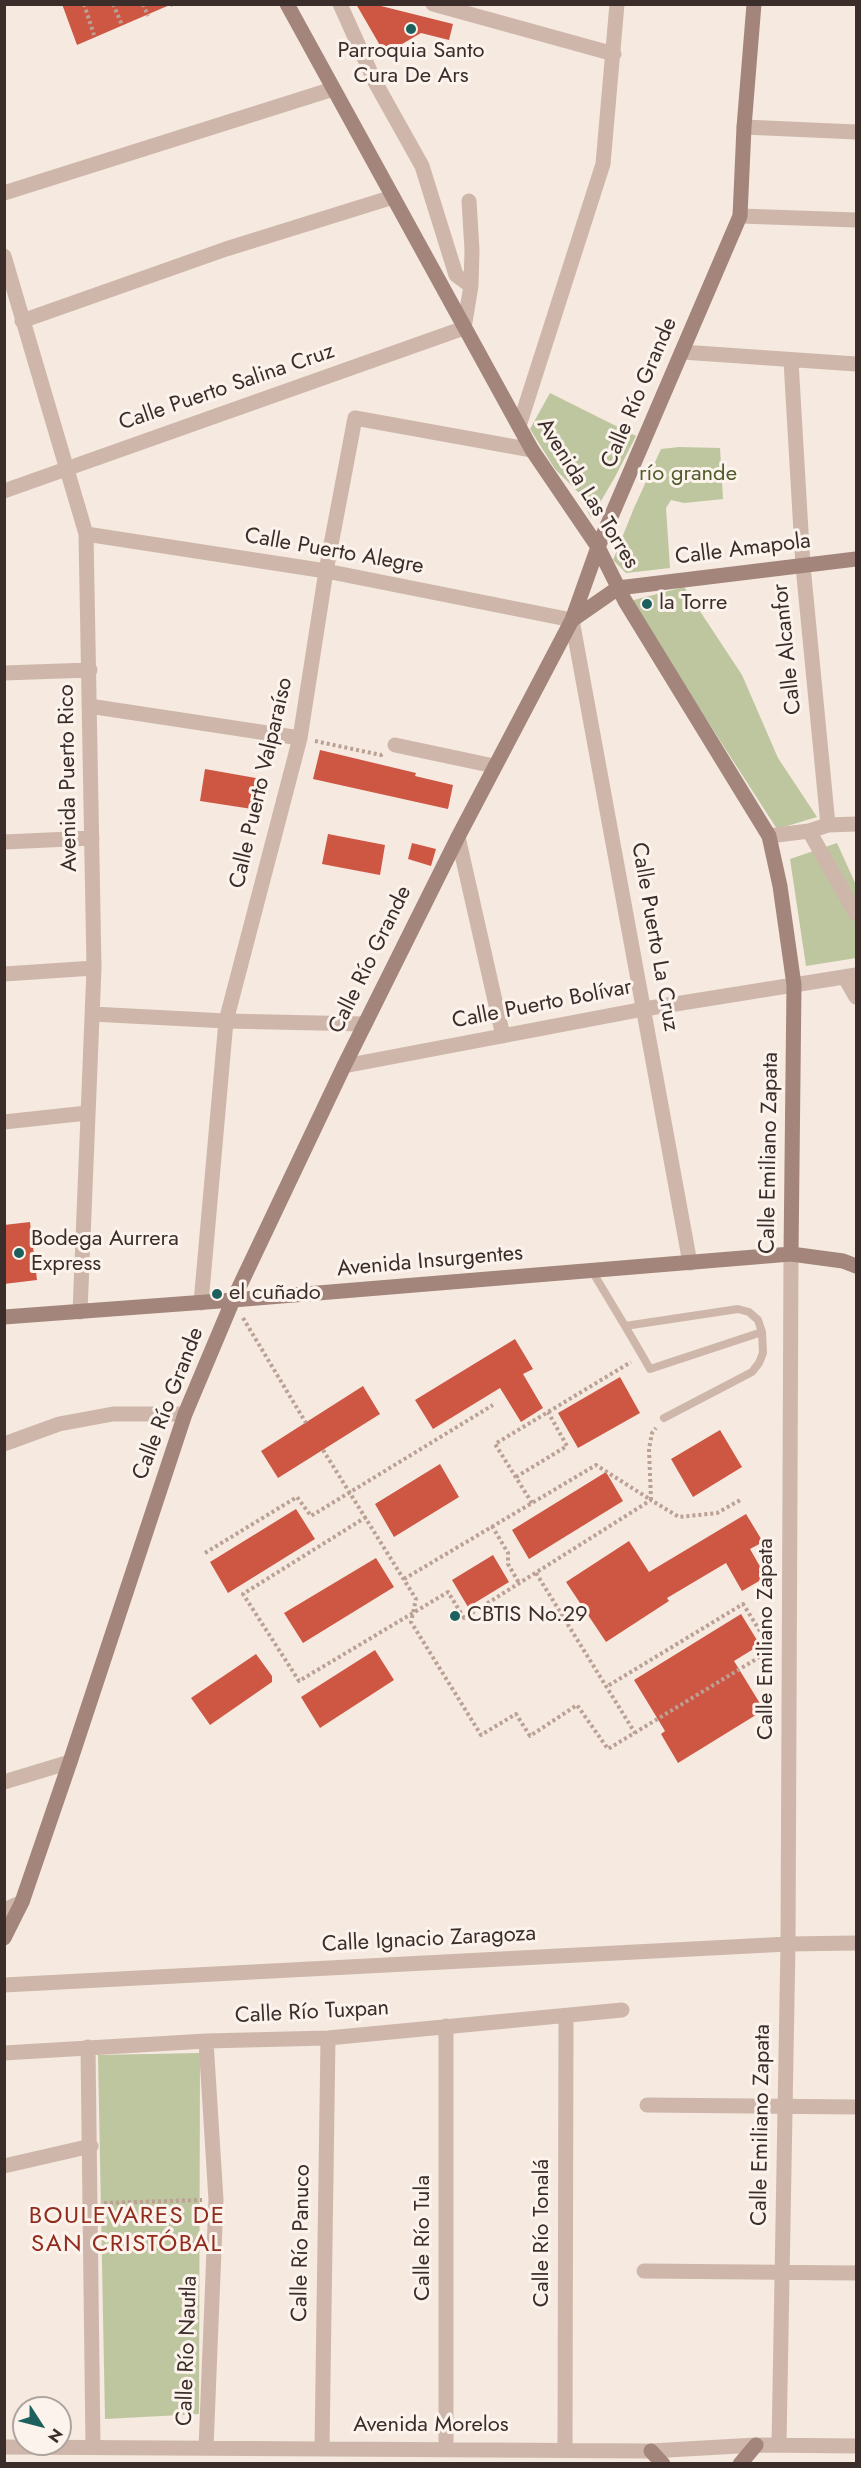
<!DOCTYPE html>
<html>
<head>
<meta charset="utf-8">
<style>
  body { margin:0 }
  #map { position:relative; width:861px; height:2468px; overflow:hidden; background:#f5e9e0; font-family:Jost,sans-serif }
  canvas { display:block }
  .frame { position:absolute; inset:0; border:6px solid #3b2e2a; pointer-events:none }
  .north { position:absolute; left:12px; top:2396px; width:60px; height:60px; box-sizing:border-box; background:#fcf3ed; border:2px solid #afa49f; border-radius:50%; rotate:126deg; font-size:16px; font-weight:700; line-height:24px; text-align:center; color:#3b2e2a }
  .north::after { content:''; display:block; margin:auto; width:21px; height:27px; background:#1c615e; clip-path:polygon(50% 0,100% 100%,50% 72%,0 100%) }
</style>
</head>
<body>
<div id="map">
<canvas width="861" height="2468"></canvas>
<div class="frame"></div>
<div class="north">N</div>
</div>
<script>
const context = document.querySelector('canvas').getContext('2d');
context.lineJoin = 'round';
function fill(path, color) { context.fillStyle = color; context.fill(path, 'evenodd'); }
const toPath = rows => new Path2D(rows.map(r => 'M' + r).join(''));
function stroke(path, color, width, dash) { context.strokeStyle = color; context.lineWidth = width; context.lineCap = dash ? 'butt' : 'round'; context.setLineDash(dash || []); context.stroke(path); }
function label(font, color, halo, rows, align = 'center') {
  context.font = font + ' Jost,sans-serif'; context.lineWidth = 6; context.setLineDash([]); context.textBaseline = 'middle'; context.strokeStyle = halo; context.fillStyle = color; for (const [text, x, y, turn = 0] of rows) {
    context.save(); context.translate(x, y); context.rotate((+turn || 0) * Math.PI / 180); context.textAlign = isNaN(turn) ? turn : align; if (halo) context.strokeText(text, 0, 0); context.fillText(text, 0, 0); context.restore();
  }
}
fill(toPath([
  [550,393,636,436,615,477,591,518,578,492,555,469,530,429],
  [679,447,720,448,723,499,684,503,671,500,666,508,670,568,626,573,613,560,634,508,661,449],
  [684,587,742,675,778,758,817,817,777,829,630,601],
  [837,843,856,885,856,958,806,966,790,859],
  [200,2053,199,2414,105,2419,98,2055]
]), '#bdc69e');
fill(toPath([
  [62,4,172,4,77,45],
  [356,4,373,4,453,24,449,40,421,33,385,54],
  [320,750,416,773,415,776,453,785,448,809,313,779],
  [205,769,267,780,264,796,255,794,252,809,200,801],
  [328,834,385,845,380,875,322,864],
  [412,843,436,849,431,866,408,859],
  [30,1222,37,1280,4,1284,4,1225],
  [515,1339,533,1369,523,1374,543,1408,521,1422,500,1388,433,1429,415,1400],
  [620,1377,640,1413,578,1448,558,1413],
  [363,1386,380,1414,278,1478,261,1451],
  [720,1430,742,1467,693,1497,671,1459],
  [440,1464,459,1497,394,1537,375,1504],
  [606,1472,623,1501,529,1559,512,1530],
  [296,1509,315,1539,228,1593,210,1562],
  [746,1514,763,1542,750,1549,766,1577,742,1591,726,1563,667,1598,669,1601,606,1642,566,1582,629,1541,649,1572],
  [493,1555,509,1582,468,1607,452,1580],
  [376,1558,394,1587,303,1643,284,1613],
  [741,1614,760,1645,734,1661,764,1710,678,1763,661,1734,665,1731,634,1680],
  [375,1650,394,1680,320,1728,301,1697],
  [256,1654,272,1676,272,1682,210,1725,191,1698]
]), '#ce5744');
stroke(toPath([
  [84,4,94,35],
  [113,4,122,25],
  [143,4,148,16],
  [172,4,173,6],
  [315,741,381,755,384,753],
  [243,1318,306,1423],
  [323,1450,416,1599,411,1622,481,1735,516,1714,530,1736,577,1705,608,1749,758,1658,765,1639,743,1604,606,1687],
  [516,1477,567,1446,548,1412],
  [651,1500,649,1449,652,1433,656,1428],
  [532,1503,495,1444,631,1362],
  [366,1517,243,1594,299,1681,448,1592,464,1618,651,1500,679,1517,717,1513,742,1499],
  [492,1526,508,1553,508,1564,519,1583],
  [205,1553,297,1497,311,1516,493,1405],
  [536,1573,635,1733],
  [404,1579,596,1465,651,1500],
  [104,2203,202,2200]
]), '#bba094', 4, [3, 3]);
stroke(toPath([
  [592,1271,625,1326,642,1355,650,1369,762,1332,758,1320,749,1312,738,1309,625,1326],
  [664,1418,752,1372,759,1363,763,1353,762,1332]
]), '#ceb7aa', 8);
stroke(toPath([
  [433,4,614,54],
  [744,127,856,132],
  [4,193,333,89],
  [469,201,472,250,471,286],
  [740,216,856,220],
  [4,256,86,534,94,968,80,1312],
  [22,321,226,249,393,197],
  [682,352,856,364],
  [791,361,803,566,828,825],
  [519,426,603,164,617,4],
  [4,491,464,328,471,286,456,275,422,166,375,82,340,4],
  [86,534,326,571,572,620,690,1263],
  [4,673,90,670],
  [89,706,300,738],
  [395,745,494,766],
  [809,831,856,914],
  [769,836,809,831,828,825,856,824],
  [458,837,503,1036],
  [4,842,92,838],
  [4,974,94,968],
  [845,978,856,997],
  [92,1014,226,1021,365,1024],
  [344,1066,644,1009,856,975],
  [4,1122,87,1113],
  [201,1303,226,1021,300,738,326,571,355,418,532,450],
  [4,1444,59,1424,113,1414,185,1414],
  [4,1782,70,1762],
  [4,1910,22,1902],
  [4,1985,788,1944,856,1943],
  [446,2026,446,2449],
  [88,2047,93,2447],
  [4,2053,206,2041,328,2038,622,2010],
  [647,2105,856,2107],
  [4,2166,91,2146],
  [644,2271,856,2273],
  [779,2445,788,1944,791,1254],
  [4,2447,651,2451,756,2445,856,2446],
  [206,2448,216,2200,206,2041],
  [322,2448,328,2038],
  [565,2450,566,2016]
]), '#ceb7aa', 15);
stroke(toPath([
  [287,4,532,450,598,547,625,601,769,836,780,886,794,985,791,1254],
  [572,620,618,588,856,559],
  [4,1317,233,1300,791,1254,843,1261,856,1266],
  [4,1938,22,1902,70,1762,185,1414,233,1300,344,1066,458,837,572,620,598,547,740,216,744,127,754,4],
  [651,2451,663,2464],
  [740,2464,756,2445]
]), '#a3857b', 15);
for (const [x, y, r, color] of [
  [411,29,6,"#1c615e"],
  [647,604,6,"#1c615e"],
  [19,1253,6,"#1c615e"],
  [217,1294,6,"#1c615e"],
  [455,1616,6,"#1c615e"]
]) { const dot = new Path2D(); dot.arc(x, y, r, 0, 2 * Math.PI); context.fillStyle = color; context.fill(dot); stroke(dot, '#fcf3ed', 2); }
label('22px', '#3b2e2a', '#fcf3ed', [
  ["Parroquia Santo",411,52,"center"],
  ["Cura De Ars",411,77,"center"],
  ["la Torre",659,604],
  ["Bodega Aurrera",31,1240],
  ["Express",31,1265],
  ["el cuñado",229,1294],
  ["CBTIS No.29",467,1616]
], 'left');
label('22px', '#3b2e2a', '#fcf3ed', [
  ["Calle Puerto Salina Cruz",227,388,-19],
  ["Calle Río Grande",640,393,-67],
  ["Avenida Las Torres",587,494,58],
  ["Calle Amapola",743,550,-7],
  ["Calle Puerto Alegre",334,552,10],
  ["Calle Alcanfor",788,649,-96],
  ["Avenida Puerto Rico",69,778,-91],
  ["Calle Puerto Valparaíso",262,783,-77],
  ["Calle Puerto La Cruz",654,937,80],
  ["Calle Río Grande",371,960,-64],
  ["Calle Puerto Bolívar",542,1005,-11],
  ["Calle Emiliano Zapata",770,1153,-89],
  ["Avenida Insurgentes",430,1262,-5],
  ["Calle Río Grande",169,1404,-69],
  ["Calle Emiliano Zapata",767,1639,-90],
  ["Calle Ignacio Zaragoza",429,1940,-3],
  ["Calle Río Tuxpan",312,2013,-3],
  ["Calle Emiliano Zapata",762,2125,-89],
  ["Calle Río Tonalá",543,2233,-90],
  ["Calle Río Tula",424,2238,-90],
  ["Calle Río Panuco",302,2243,-89],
  ["Calle Río Nautla",188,2351,-88],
  ["Avenida Morelos",431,2426]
]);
label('22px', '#4f5c2c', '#fcf3ed', [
  ["río grande",688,475]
]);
context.letterSpacing = '1.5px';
label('24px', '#912c1d', '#fcf3ed', [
  ["BOULEVARES DE",127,2217],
  ["SAN CRISTÓBAL",127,2245]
]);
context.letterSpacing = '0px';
</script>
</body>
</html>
